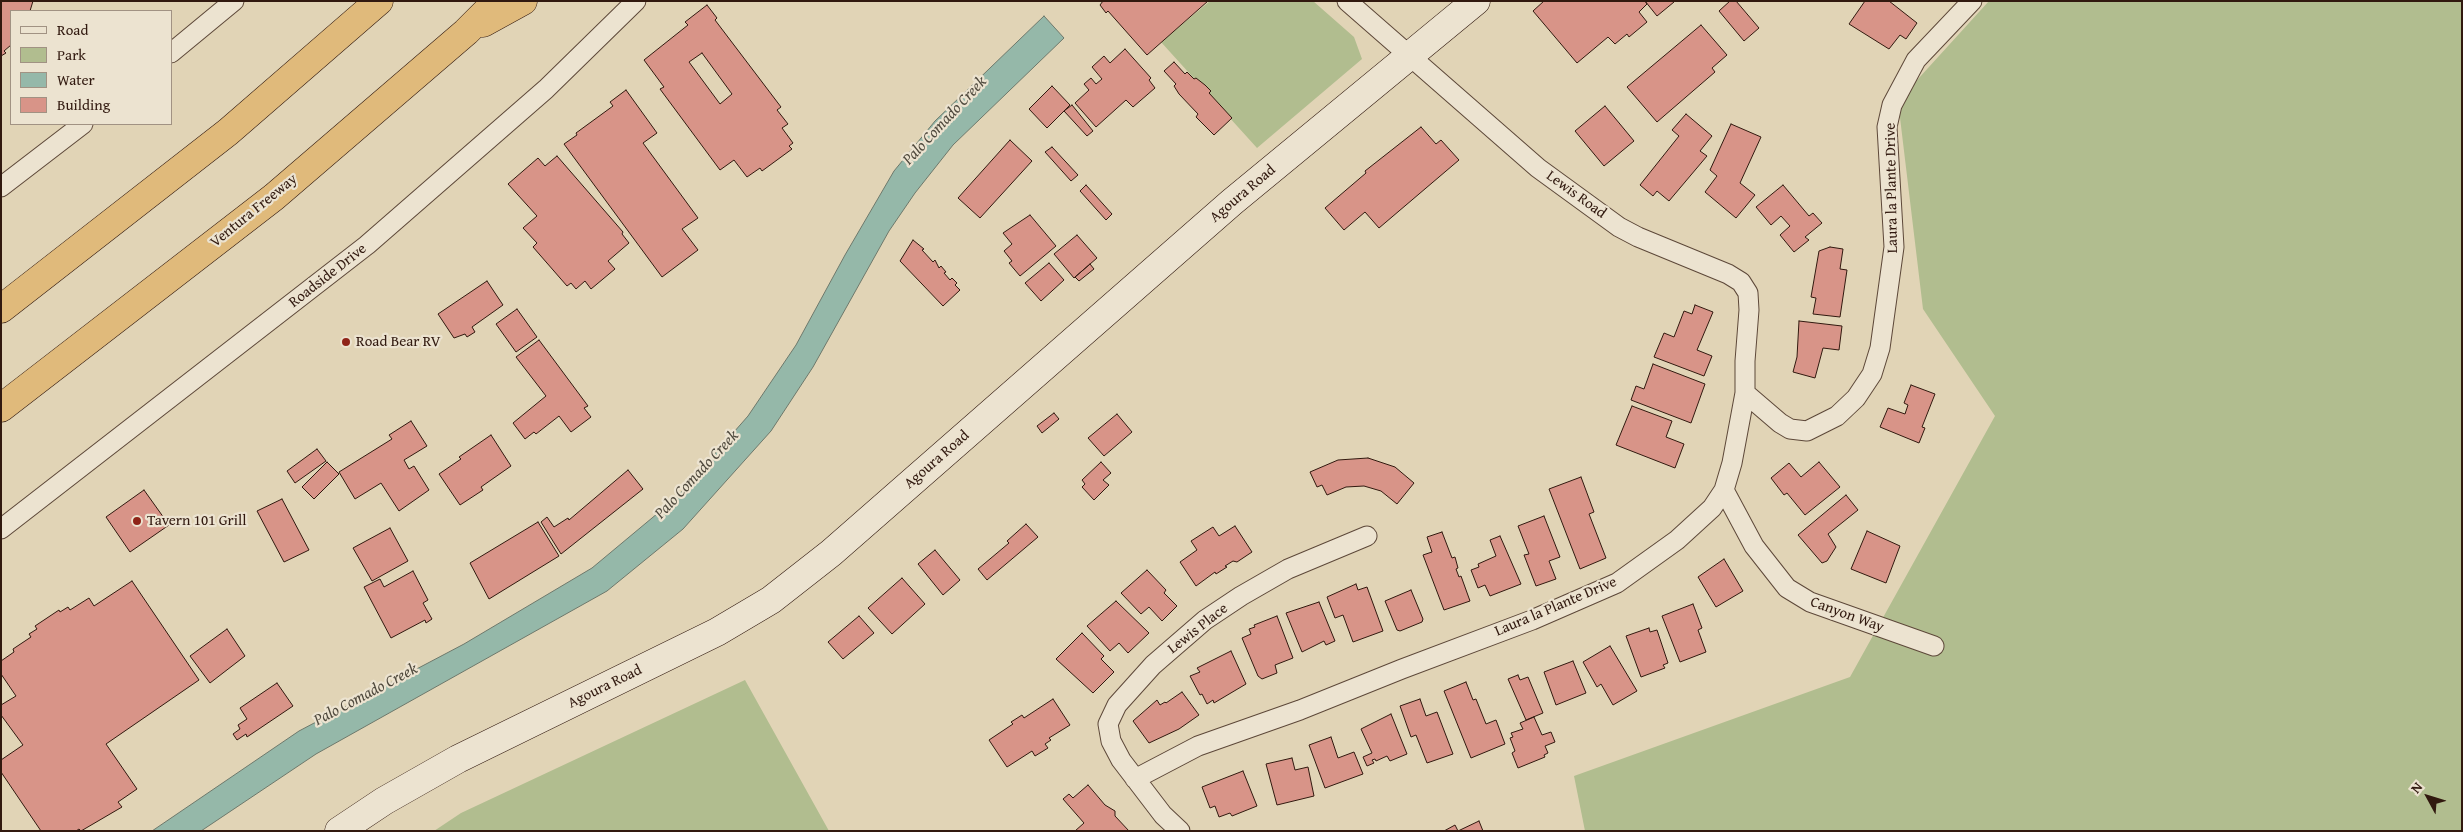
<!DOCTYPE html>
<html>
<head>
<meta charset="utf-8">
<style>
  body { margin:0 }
  #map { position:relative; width:2463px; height:832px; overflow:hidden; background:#e1d4b6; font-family:"Gentium Book Plus",serif }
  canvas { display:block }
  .frame { position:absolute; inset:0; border:2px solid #31190f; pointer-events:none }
  .legend { position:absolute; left:10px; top:10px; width:162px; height:115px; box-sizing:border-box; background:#ece3d0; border:1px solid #a19283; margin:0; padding:6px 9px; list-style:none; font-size:15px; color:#31190f }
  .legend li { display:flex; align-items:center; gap:10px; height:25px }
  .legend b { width:25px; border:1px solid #a19283 }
  .north { position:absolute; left:2403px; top:772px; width:50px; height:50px; -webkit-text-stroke:4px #ece3d0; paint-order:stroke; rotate:309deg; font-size:14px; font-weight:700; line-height:20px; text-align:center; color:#31190f }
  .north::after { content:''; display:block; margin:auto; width:18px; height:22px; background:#31190f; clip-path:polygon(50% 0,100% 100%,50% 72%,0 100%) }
</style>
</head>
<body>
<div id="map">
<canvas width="2463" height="832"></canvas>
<div class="frame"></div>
<ul class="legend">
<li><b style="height:6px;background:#ece3d0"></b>Road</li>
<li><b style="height:14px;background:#b1bd8f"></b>Park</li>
<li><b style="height:14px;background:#95b8a9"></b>Water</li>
<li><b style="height:14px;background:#d89488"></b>Building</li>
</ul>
<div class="north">N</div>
</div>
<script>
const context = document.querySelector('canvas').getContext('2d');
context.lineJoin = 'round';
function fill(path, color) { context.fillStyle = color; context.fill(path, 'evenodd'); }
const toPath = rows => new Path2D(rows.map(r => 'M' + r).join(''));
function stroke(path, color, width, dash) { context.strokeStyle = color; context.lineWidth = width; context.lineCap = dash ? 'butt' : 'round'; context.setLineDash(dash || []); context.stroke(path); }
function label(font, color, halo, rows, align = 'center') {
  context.font = font + ' "Gentium Book Plus",serif'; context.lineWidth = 4.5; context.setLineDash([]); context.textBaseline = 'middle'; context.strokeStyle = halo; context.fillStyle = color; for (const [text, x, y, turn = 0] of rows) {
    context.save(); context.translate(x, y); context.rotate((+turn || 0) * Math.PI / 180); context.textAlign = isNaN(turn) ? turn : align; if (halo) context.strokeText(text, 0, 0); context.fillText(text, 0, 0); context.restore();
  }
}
fill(toPath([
  [1210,1,1313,1,1354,37,1362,59,1257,148,1161,42],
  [1989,1,2462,1,2462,831,1585,831,1574,776,1850,677,1995,416,1923,309,1898,101],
  [745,680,829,831,434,831,461,813]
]), '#b1bd8f');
const water = toPath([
  [1044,16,1064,38,953,145,915,193,889,231,813,367,771,431,683,529,607,591,316,754,201,831,152,831,299,731,464,644,592,568,676,498,748,416,796,345,845,255,894,171,935,121,1044,16]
]);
fill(water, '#95b8a9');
stroke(water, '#6d786b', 1);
const building = toPath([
  [1,1,33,1,30,11,11,11,11,45,4,51,6,53,1,56,1,1],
  [1103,1,1208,1,1147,55,1108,11,1106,13,1100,5,1103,1],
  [1544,1,1645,1,1647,4,1639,12,1647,22,1629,37,1627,34,1615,44,1608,37,1577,63,1533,11,1544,1],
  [1645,1,1673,1,1674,2,1657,16,1645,1],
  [1730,1,1736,1,1759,28,1744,41,1719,11,1730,1],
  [1865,1,1889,1,1917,23,1906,39,1900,35,1889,49,1849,24,1865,1],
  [707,5,717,18,715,20,781,107,777,110,788,124,782,128,793,143,789,146,792,149,762,171,760,168,747,177,734,160,720,170,660,89,664,87,644,60,688,25,685,22,707,5],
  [702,53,732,94,720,104,689,62,702,53],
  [1701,25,1727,55,1712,68,1715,72,1657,122,1627,87,1701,25],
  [1125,49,1151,78,1149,80,1155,88,1133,107,1126,100,1096,127,1075,103,1089,90,1084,84,1091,78,1096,84,1102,79,1092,67,1104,56,1110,63,1125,49],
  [1174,62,1185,74,1187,72,1194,79,1196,78,1205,85,1211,91,1209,93,1232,118,1214,135,1196,117,1198,114,1179,94,1174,86,1176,84,1164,71,1174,62],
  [1052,86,1070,105,1047,128,1029,109,1052,86],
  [626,90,657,133,643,143,698,218,682,229,698,250,662,277,564,144,577,135,576,133,613,106,610,102,626,90],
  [1072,105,1093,131,1087,136,1064,111,1072,105],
  [1605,106,1634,141,1604,166,1575,131,1605,106],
  [1686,114,1712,136,1700,151,1707,156,1669,201,1657,191,1653,196,1640,185,1679,136,1672,130,1686,114],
  [1731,124,1761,137,1740,183,1755,195,1736,218,1705,192,1717,176,1710,170,1731,124],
  [1421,127,1436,144,1441,140,1459,160,1379,228,1365,212,1344,230,1325,208,1366,173,1365,171,1421,127],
  [1010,140,1032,161,980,218,958,198,1010,140],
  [1052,147,1078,175,1071,181,1045,152,1052,147],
  [557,156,623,232,622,234,629,243,608,261,615,269,591,289,585,281,576,289,571,283,567,286,533,247,537,243,523,228,537,216,508,184,538,158,545,166,557,156],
  [1086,185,1112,214,1106,220,1080,191,1086,185],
  [1783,185,1809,216,1813,213,1822,223,1805,237,1809,240,1794,252,1780,235,1790,226,1781,216,1771,225,1756,207,1783,185],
  [1030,215,1056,246,1020,276,1009,263,1012,261,1004,251,1012,244,1003,233,1030,215],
  [1077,235,1097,258,1074,278,1054,254,1077,235],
  [913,240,924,249,922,250,933,262,935,260,939,268,941,266,946,272,944,273,950,280,952,278,957,283,955,285,960,290,943,306,900,261,913,240],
  [1830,247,1843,249,1840,269,1847,270,1840,317,1813,314,1816,298,1811,297,1819,251,1830,247],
  [1049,263,1064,280,1041,301,1025,283,1049,263],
  [1090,264,1094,269,1079,281,1075,277,1090,264],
  [487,281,503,305,472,327,475,332,467,337,465,334,454,338,438,314,487,281],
  [1695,305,1713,312,1697,350,1712,356,1704,376,1654,357,1664,333,1674,337,1684,311,1692,314,1695,305],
  [517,309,537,337,516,352,496,324,517,309],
  [1799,321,1842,326,1839,350,1823,348,1815,378,1793,372,1797,357,1799,321],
  [539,340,588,406,584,408,591,417,571,432,559,416,536,434,534,432,525,439,513,423,546,396,516,357,539,340],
  [1653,364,1705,384,1691,423,1631,400,1636,386,1644,389,1653,364],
  [1911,385,1935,394,1922,427,1925,428,1919,443,1880,427,1888,408,1905,414,1908,405,1904,403,1911,385],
  [1632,406,1672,421,1666,437,1684,444,1675,468,1616,445,1632,406],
  [1054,413,1059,419,1042,433,1037,426,1054,413],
  [1117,414,1132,432,1104,456,1088,438,1117,414],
  [411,421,427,446,404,460,409,469,414,466,429,490,399,511,381,483,355,499,339,472,392,439,389,435,411,421],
  [491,435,511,466,481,487,483,490,460,505,439,474,461,459,459,457,491,435],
  [317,449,326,461,295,483,287,471,317,449],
  [1368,458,1395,467,1414,483,1397,504,1381,491,1364,486,1346,487,1327,495,1322,485,1317,487,1310,472,1338,460,1368,458],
  [327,462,339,474,314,499,302,487,327,462],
  [1101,462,1111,473,1103,480,1109,485,1094,500,1082,487,1085,484,1082,480,1101,462],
  [1819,462,1840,487,1805,515,1787,493,1784,495,1771,478,1789,463,1801,477,1819,462],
  [628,470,643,489,561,554,541,522,547,517,554,527,568,518,569,520,628,470],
  [1581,477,1594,512,1589,514,1606,558,1580,569,1549,489,1581,477],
  [144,490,169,525,130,552,106,517,144,490],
  [1846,495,1858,510,1828,534,1836,547,1827,561,1822,563,1798,535,1846,495],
  [282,499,309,550,284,562,257,511,282,499],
  [1544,516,1560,557,1549,561,1556,579,1536,586,1524,555,1529,554,1518,526,1544,516],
  [538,522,559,556,489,599,470,563,538,522],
  [1026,524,1038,537,987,580,978,569,1009,543,1007,541,1026,524],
  [1235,526,1252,552,1237,562,1233,561,1225,566,1227,567,1216,574,1215,572,1196,586,1180,562,1197,550,1191,541,1213,527,1219,536,1235,526],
  [390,528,408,561,372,581,353,548,390,528],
  [1867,531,1900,546,1886,583,1851,569,1867,531],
  [1442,532,1452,558,1455,557,1458,568,1456,569,1459,577,1461,576,1470,601,1444,610,1423,555,1432,552,1427,537,1442,532],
  [1500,536,1521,584,1490,596,1485,585,1478,588,1471,570,1479,567,1478,564,1496,556,1490,540,1500,536],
  [935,550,960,580,943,595,918,564,935,550],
  [1724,559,1743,591,1716,607,1698,577,1724,559],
  [1147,570,1166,590,1164,593,1177,606,1162,621,1149,607,1141,614,1121,593,1147,570],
  [413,571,428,600,423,603,432,619,426,623,425,620,391,638,364,587,380,579,384,587,413,571],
  [902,578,925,604,892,634,868,608,902,578],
  [132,581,199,680,106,744,137,789,118,802,122,807,81,831,79,829,76,831,41,831,1,772,1,760,23,745,1,715,1,705,16,696,1,674,1,661,14,652,13,649,31,637,29,634,37,629,35,626,59,610,60,612,68,607,70,610,89,598,94,606,132,581],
  [1356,584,1358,590,1367,587,1383,631,1353,642,1343,615,1335,618,1327,597,1356,584],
  [1411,590,1423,619,1422,622,1400,631,1397,630,1385,601,1411,590],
  [1116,601,1149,633,1128,653,1119,643,1110,651,1087,626,1116,601],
  [1319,602,1335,641,1326,645,1324,641,1302,652,1286,613,1319,602],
  [1693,604,1702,628,1698,630,1706,652,1680,662,1662,616,1693,604],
  [859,616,874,633,843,659,828,642,859,616],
  [1277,616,1293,658,1275,665,1277,673,1262,679,1258,676,1242,638,1251,634,1249,629,1255,627,1254,625,1277,616],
  [1649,628,1650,632,1657,630,1668,663,1663,665,1665,668,1641,677,1626,636,1649,628],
  [227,629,245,656,210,683,190,656,227,629],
  [1082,633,1104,656,1101,659,1114,672,1093,693,1056,659,1082,633],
  [1610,646,1637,691,1613,705,1601,684,1597,687,1583,662,1610,646],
  [1231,651,1246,684,1214,703,1213,700,1207,704,1202,694,1200,695,1190,676,1200,672,1197,668,1231,651],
  [1573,661,1586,693,1556,705,1544,672,1573,661],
  [1518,675,1520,680,1528,677,1543,713,1526,720,1508,679,1518,675],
  [1466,682,1473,700,1476,699,1486,724,1496,720,1505,744,1471,758,1444,691,1466,682],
  [277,683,293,706,247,737,246,734,237,740,233,734,240,729,238,725,247,719,240,708,277,683],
  [1182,692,1199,715,1179,729,1149,743,1133,721,1157,700,1160,705,1165,702,1166,703,1182,692],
  [1053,699,1070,725,1049,738,1051,740,1045,744,1048,748,1035,756,1032,751,1007,767,989,740,1013,724,1011,722,1022,715,1024,718,1053,699],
  [1420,699,1426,716,1437,712,1453,754,1427,763,1416,735,1411,737,1400,706,1420,699],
  [1391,714,1407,754,1390,761,1387,756,1376,761,1375,759,1372,760,1374,763,1367,766,1363,757,1372,753,1361,729,1391,714],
  [1534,717,1542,735,1551,732,1555,742,1545,746,1548,753,1544,755,1545,757,1518,768,1512,753,1515,751,1510,738,1513,737,1511,733,1523,729,1520,723,1534,717],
  [1331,737,1338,758,1354,752,1363,774,1325,788,1309,745,1331,737],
  [1292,758,1295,770,1308,767,1314,796,1277,805,1266,764,1292,758],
  [1243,771,1257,806,1232,816,1230,813,1219,817,1215,806,1210,808,1202,787,1243,771],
  [1088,785,1105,805,1115,811,1115,816,1129,831,1075,831,1084,823,1063,799,1069,794,1073,798,1088,785],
  [1479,821,1483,831,1444,831,1455,825,1458,831,1479,821]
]);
fill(building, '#d89488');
stroke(building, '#31190f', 1);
const street = toPath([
  [171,53,234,1],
  [1,187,83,124],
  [1745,393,1780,423,1790,429,1807,431,1837,416,1856,398,1872,374,1880,348,1894,247,1887,127,1892,105,1916,60,1972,1],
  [1724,490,1754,546,1787,588,1810,602,1934,646],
  [1,529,367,245,546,89,636,1],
  [1135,779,1198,746,1300,710,1402,669,1532,620,1617,583,1677,540,1712,508,1724,490,1732,463,1745,393,1745,361,1749,310,1748,293,1741,282,1728,274,1638,237,1619,227,1538,168,1347,1],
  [1180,831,1163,815,1121,760,1111,741,1108,724,1117,705,1153,665,1205,620,1241,596,1288,569,1367,536]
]);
const secondary = toPath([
  [339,831,384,801,458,759,717,632,771,600,831,553,1232,202,1476,1]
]);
const highway = toPath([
  [483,23,523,1],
  [1,309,228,132,379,1],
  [1,408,274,197,466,32,497,1]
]);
stroke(street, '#5d4839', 21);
stroke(secondary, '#31190f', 29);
stroke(highway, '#31190f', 29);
stroke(street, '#ece3d0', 19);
stroke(secondary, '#ece3d0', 28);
stroke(highway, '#e0ba7b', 28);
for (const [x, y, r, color] of [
  [346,342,5,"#8f2418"],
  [137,521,5,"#8f2418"]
]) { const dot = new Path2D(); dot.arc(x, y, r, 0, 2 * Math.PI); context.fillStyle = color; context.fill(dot); stroke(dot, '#ece3d0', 2); }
label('15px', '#31190f', '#ece3d0', [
  ["Laura la Plante Drive",1892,188,-91],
  ["Agoura Road",1243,194,-40],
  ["Lewis Road",1576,195,36],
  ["Ventura Freeway",254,211,-39],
  ["Roadside Drive",328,276,-38],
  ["Agoura Road",937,460,-41],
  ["Laura la Plante Drive",1556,607,-23],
  ["Canyon Way",1847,615,20],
  ["Lewis Place",1198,629,-38],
  ["Agoura Road",605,687,-26]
]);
label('15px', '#31190f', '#ece3d0', [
  ["Road Bear RV",356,342],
  ["Tavern 101 Grill",147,521]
], 'left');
label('italic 16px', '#4f493d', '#ece3d0', [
  ["Palo Comado Creek",945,121,-47],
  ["Palo Comado Creek",697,475,-47],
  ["Palo Comado Creek",366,695,-28]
]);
</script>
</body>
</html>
